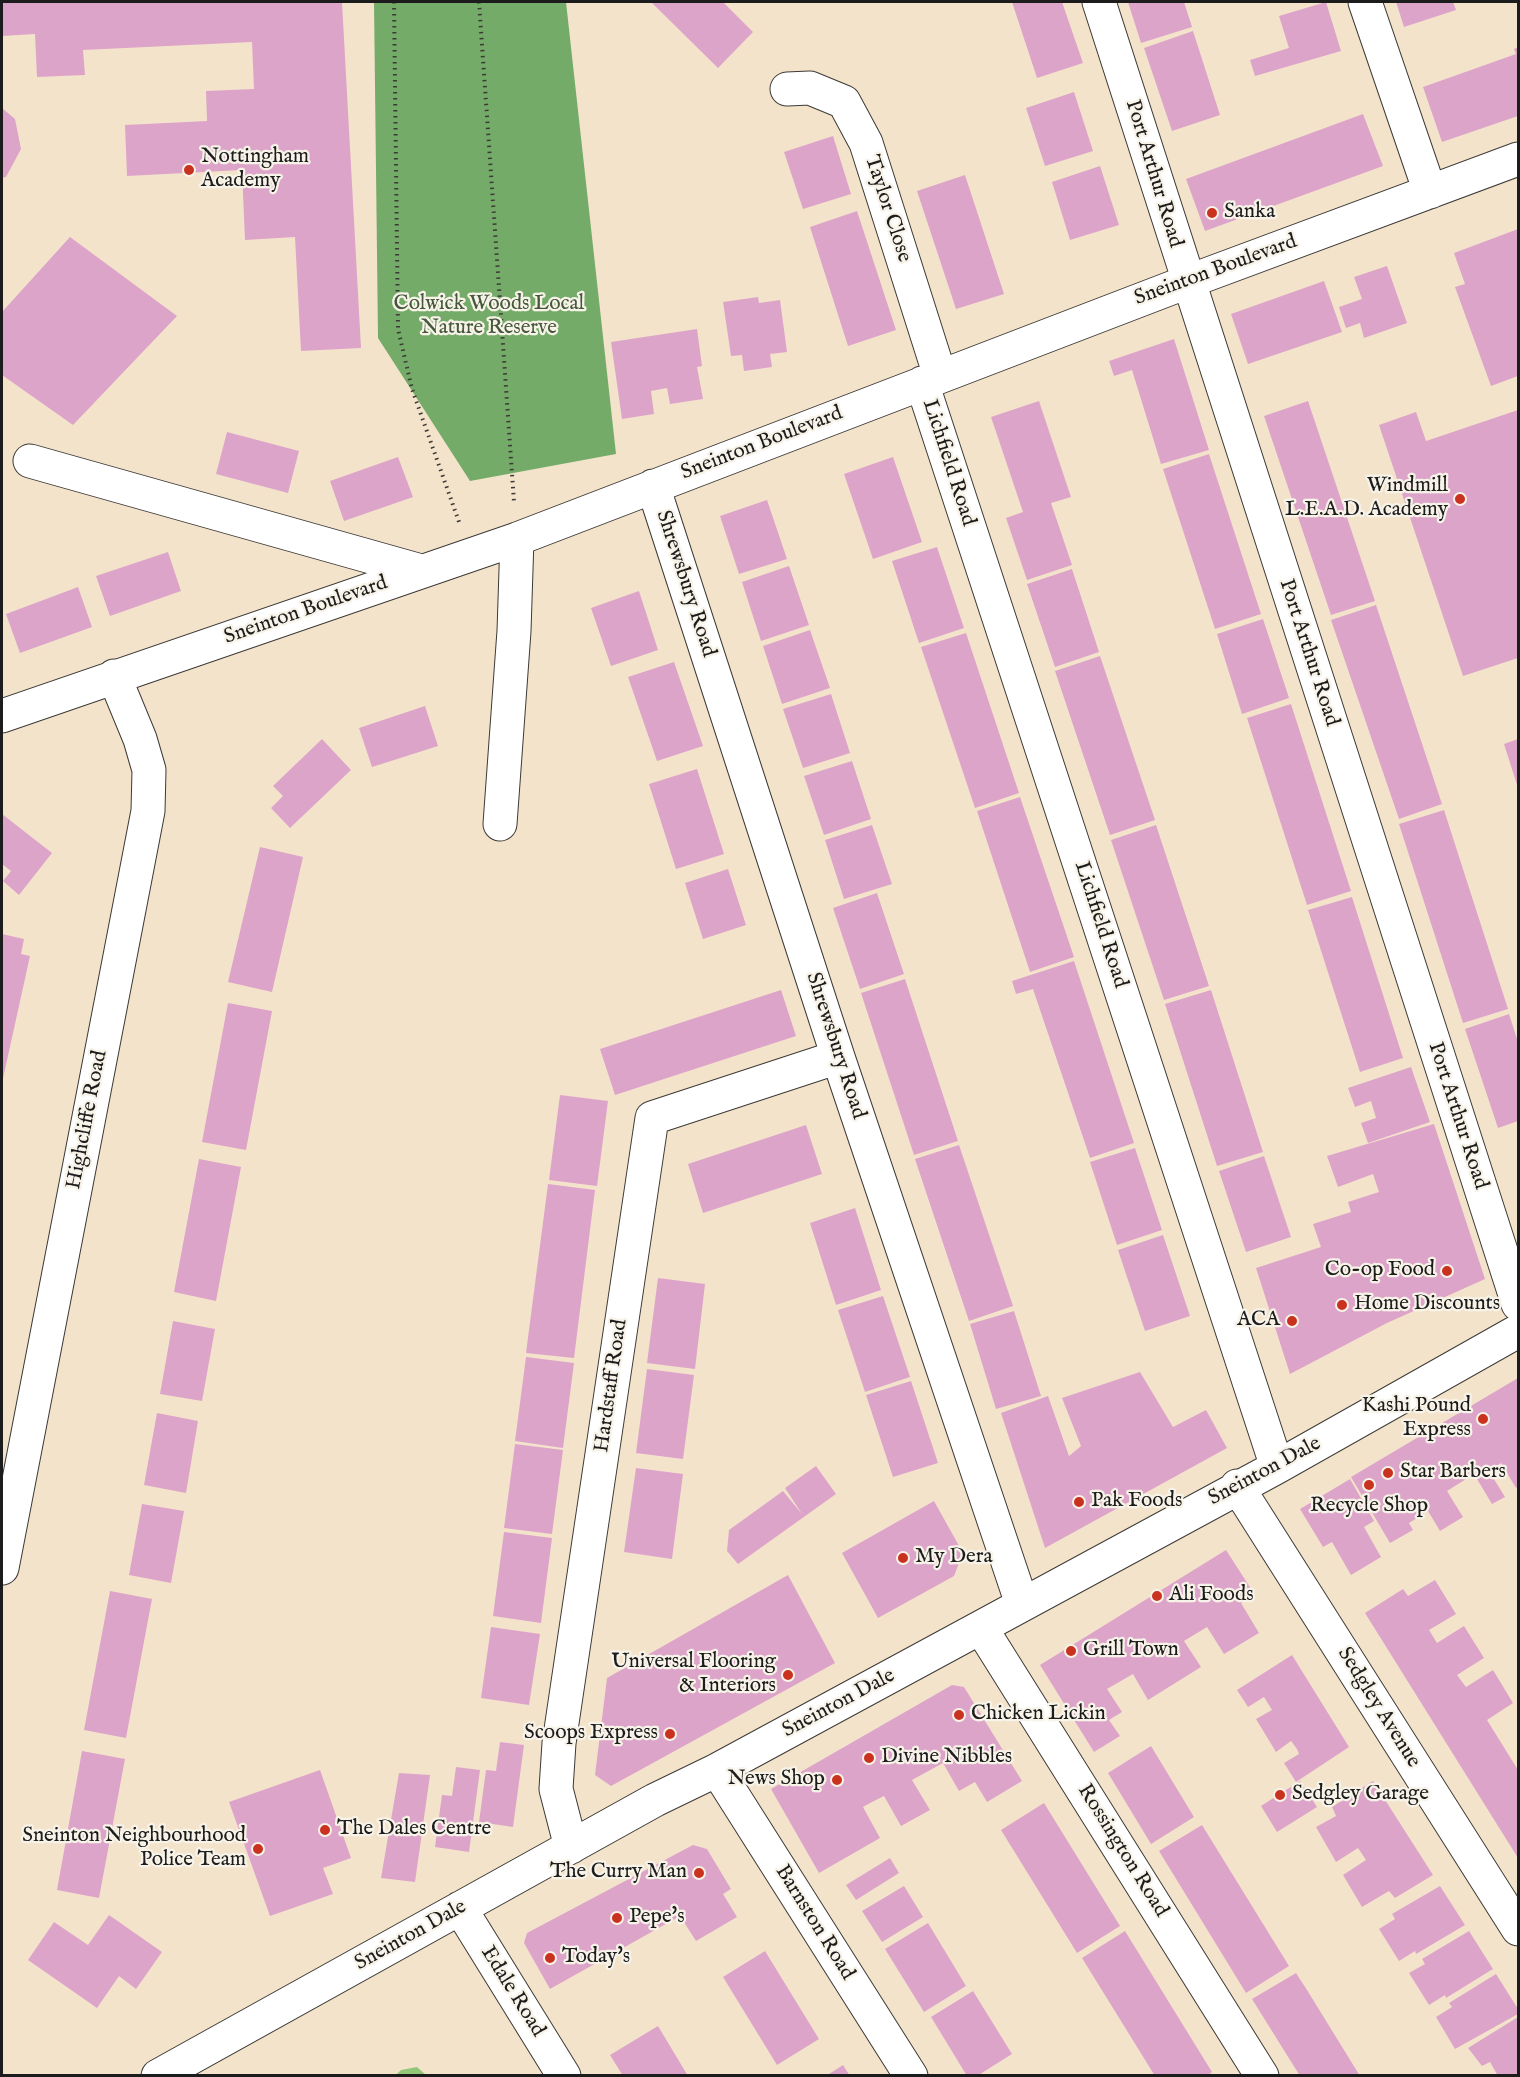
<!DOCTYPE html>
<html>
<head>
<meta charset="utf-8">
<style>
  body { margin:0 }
  #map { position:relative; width:1520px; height:2077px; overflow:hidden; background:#f4e3cb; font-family:"IM FELL English",serif }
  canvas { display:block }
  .frame { position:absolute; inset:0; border:3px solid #1c1c1c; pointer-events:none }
</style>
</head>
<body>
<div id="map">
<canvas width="1520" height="2077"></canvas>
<div class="frame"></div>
</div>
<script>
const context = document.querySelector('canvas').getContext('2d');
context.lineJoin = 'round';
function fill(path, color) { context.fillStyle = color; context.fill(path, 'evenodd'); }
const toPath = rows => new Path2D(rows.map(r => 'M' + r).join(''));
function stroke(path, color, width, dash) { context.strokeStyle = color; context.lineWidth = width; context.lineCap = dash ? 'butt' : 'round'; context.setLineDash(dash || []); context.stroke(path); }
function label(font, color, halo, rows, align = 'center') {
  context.font = font + ' "IM FELL English",serif'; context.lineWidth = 4.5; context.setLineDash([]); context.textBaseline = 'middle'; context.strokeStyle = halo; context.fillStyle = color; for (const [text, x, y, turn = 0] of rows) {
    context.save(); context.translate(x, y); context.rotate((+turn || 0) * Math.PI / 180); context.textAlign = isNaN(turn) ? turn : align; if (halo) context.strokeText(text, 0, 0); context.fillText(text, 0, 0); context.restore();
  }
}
fill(toPath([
  [417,2067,426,2075,396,2075,401,2070]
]), '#92c678');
fill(toPath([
  [374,2,566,2,616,454,470,481,378,338]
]), '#75ab68');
fill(toPath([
  [2,2,342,2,361,348,301,351,295,237,245,240,242,170,127,176,125,125,207,121,206,91,254,89,252,42,83,50,85,75,37,77,35,34,2,36],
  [651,2,723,2,753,32,718,68],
  [1012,2,1062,2,1083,63,1037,78],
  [1128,2,1184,2,1192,27,1141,43],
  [1326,2,1341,51,1255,76,1250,60,1289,48,1279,16],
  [1396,2,1453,2,1456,10,1404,27],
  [1193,31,1220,115,1172,131,1144,48],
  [1518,47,1518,116,1442,142,1423,87,1516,54,1514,49],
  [1074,92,1093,151,1045,166,1026,108],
  [2,108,15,119,21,149,6,177,2,178],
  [1363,114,1383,166,1205,231,1186,179],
  [833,136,851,194,803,209,784,152],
  [1100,166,1119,225,1070,240,1052,182],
  [965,175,1004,294,956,309,917,191],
  [857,211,896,330,848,346,810,227],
  [1518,229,1518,376,1491,386,1455,287,1465,284,1454,253],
  [70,237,177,316,73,425,2,375,2,312],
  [1387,266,1407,323,1364,338,1360,323,1346,328,1339,307,1362,299,1354,277],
  [1324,281,1342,332,1248,364,1231,314],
  [758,297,759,303,780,300,787,352,770,354,772,367,744,371,742,355,731,356,723,302],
  [697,329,702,366,697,367,703,399,670,404,667,388,651,391,654,414,622,419,611,342],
  [1174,339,1209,450,1161,464,1132,370,1114,376,1109,361],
  [1039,401,1071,497,1051,503,1072,565,1027,580,1006,518,1023,512,991,417],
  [1308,401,1375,601,1331,615,1264,416],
  [1518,410,1518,658,1463,676,1379,425,1416,412,1426,441],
  [227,432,299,451,288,493,216,474],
  [1209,454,1261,614,1215,629,1163,469],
  [398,457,413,497,344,521,330,481],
  [893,457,922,542,873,559,844,474],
  [767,500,787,559,739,574,720,516],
  [937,547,964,628,919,643,892,561],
  [168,552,181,591,110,616,96,576],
  [789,566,809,625,761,641,742,582],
  [1072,569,1099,652,1055,667,1027,584],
  [78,587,92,627,20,653,6,614],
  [639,591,658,650,611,666,591,608],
  [1376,605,1442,804,1399,819,1331,620],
  [1263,619,1289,698,1242,714,1217,634],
  [810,630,830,688,782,704,763,646],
  [966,633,1019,793,975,808,921,647],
  [1100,656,1155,820,1110,835,1055,671],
  [674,662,703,746,657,761,628,677],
  [831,694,850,753,803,768,783,709],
  [1291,704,1351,891,1307,905,1247,718],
  [425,706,438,746,372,767,359,728],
  [322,739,351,770,290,828,271,808,283,796,273,786],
  [1518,739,1518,788,1504,744],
  [852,761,871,819,824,835,804,776],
  [697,769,724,854,676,869,649,784],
  [1020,797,1074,957,1030,972,977,811],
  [1444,810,1508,1009,1463,1023,1399,824],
  [2,814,52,853,19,895,3,881,11,871,2,864],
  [872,825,892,884,844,899,825,840],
  [1156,825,1209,986,1164,1000,1111,840],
  [260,847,303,857,272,992,228,982],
  [728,869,746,925,703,939,685,883],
  [877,893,904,974,860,989,833,908],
  [1352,897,1403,1058,1360,1072,1308,910],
  [2,934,24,939,21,954,30,956,2,1083],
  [1074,961,1134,1143,1090,1158,1033,989,1016,994,1012,981],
  [905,979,958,1141,914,1155,861,993],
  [781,990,796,1036,615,1095,600,1049],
  [1211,990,1263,1152,1217,1166,1165,1004],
  [228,1003,272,1011,246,1150,202,1142],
  [1509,1014,1518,1042,1518,1121,1498,1128,1465,1029],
  [1411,1067,1430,1122,1368,1143,1361,1123,1376,1118,1371,1101,1355,1107,1348,1088],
  [560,1095,608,1101,597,1186,549,1180],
  [1434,1124,1485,1279,1387,1323,1290,1374,1256,1268,1321,1247,1313,1224,1351,1212,1348,1202,1379,1192,1373,1174,1338,1187,1327,1156],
  [806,1125,822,1174,703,1213,688,1164],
  [959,1145,1013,1306,969,1321,915,1159],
  [1135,1148,1162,1230,1117,1245,1090,1162],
  [1264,1156,1291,1237,1246,1252,1219,1171],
  [199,1159,241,1167,216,1301,174,1292],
  [548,1184,595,1190,574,1358,526,1353],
  [855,1208,881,1290,836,1305,810,1223],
  [1163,1235,1190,1316,1145,1331,1118,1250],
  [658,1278,705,1284,695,1369,647,1363],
  [883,1296,910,1377,865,1392,838,1310],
  [1014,1311,1041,1396,996,1409,970,1324],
  [173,1321,215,1329,202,1401,160,1394],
  [526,1357,574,1363,563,1448,515,1441],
  [647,1369,694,1375,683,1459,636,1453],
  [1140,1372,1173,1427,1206,1410,1227,1448,1045,1548,1001,1413,1048,1396,1069,1456,1081,1446,1062,1398],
  [1518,1378,1518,1486,1516,1488,1501,1463,1489,1471,1505,1497,1492,1504,1474,1474,1447,1491,1463,1517,1440,1531,1428,1511,1409,1523,1413,1530,1390,1543,1351,1477],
  [911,1381,938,1463,893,1477,866,1395],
  [157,1413,198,1421,186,1493,144,1485],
  [515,1444,563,1450,552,1534,504,1528],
  [816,1466,836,1494,738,1564,727,1551,729,1530,783,1491,802,1514,785,1488],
  [636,1468,683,1474,672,1559,624,1552],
  [1350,1479,1374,1521,1364,1527,1381,1557,1351,1575,1332,1542,1323,1547,1300,1509],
  [934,1501,963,1553,954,1576,878,1618,842,1553],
  [142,1504,184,1511,171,1583,129,1575],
  [504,1532,552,1538,541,1623,493,1616],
  [1226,1550,1255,1595,1241,1603,1259,1633,1224,1654,1207,1627,1184,1641,1201,1667,1148,1700,1133,1674,1107,1689,1122,1712,1109,1720,1120,1736,1094,1752,1040,1665],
  [788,1575,835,1663,611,1786,595,1775,607,1678],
  [1435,1580,1456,1614,1429,1630,1437,1643,1464,1626,1484,1658,1457,1675,1466,1687,1493,1670,1513,1703,1487,1720,1518,1770,1518,1858,1365,1613,1403,1589,1408,1596],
  [110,1591,152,1599,126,1738,84,1730],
  [491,1627,540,1634,529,1705,481,1698],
  [1292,1655,1349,1747,1296,1782,1284,1763,1299,1754,1297,1749,1291,1741,1276,1752,1256,1719,1272,1710,1264,1697,1248,1707,1237,1690],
  [952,1685,964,1687,1022,1781,987,1802,975,1782,959,1791,943,1763,912,1780,930,1810,901,1826,884,1796,872,1802,863,1807,880,1838,819,1873,771,1789],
  [500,1742,524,1745,513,1827,479,1822,486,1770,496,1771],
  [1151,1746,1194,1817,1151,1844,1108,1773],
  [82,1751,125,1759,99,1898,57,1890],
  [456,1767,480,1770,469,1852,435,1847,442,1795,452,1796],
  [320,1770,351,1858,323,1868,333,1894,270,1916,229,1802],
  [399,1773,430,1775,415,1882,381,1878],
  [1300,1781,1317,1807,1277,1832,1261,1806],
  [1373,1781,1433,1875,1395,1898,1389,1891,1362,1907,1343,1875,1366,1860,1358,1848,1336,1862,1316,1827,1336,1816,1332,1807],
  [1044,1803,1120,1926,1077,1953,1001,1830],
  [1202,1825,1289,1966,1246,1993,1159,1851],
  [693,1845,707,1849,731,1889,723,1894,737,1917,696,1941,680,1916,550,1989,524,1943,527,1933],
  [890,1858,899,1873,856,1900,846,1885],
  [904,1886,923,1917,882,1942,862,1911],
  [1440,1886,1465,1925,1416,1954,1415,1951,1399,1961,1379,1929,1395,1919,1392,1914],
  [109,1915,162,1952,136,1989,119,1976,97,2008,28,1960,54,1922,88,1945],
  [928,1923,966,1986,924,2012,885,1949],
  [1125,1931,1212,2072,1207,2076,1155,2076,1082,1958],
  [1469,1931,1493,1969,1446,1998,1445,1995,1429,2005,1409,1973,1425,1964,1422,1959],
  [765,1951,819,2039,777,2065,723,1977],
  [1296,1973,1307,1990,1360,2076,1300,2076,1252,1999],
  [1496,1974,1518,2009,1518,2014,1455,2049,1436,2017,1452,2007,1449,2003],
  [973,1991,1012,2054,977,2076,967,2076,931,2017],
  [1518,2017,1518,2076,1498,2076,1490,2062,1482,2066,1468,2048],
  [658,2026,688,2076,623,2076,610,2055],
  [843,2065,850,2076,826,2076]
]), '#dda4ca');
const minor = toPath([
  [1099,2,1518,1304],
  [1365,2,1430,192],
  [787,89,810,88,844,102,866,143,940,376],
  [922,383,1277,1467],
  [30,461,421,571],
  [653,486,838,1057,1022,1604],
  [2,716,517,539,1187,282,1518,159],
  [500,824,514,631,517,539],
  [1237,1486,1518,1929],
  [2,1568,148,811,149,770,140,739,114,676],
  [981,1628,1262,2076],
  [717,1770,911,2076],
  [571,1847,556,1789,559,1743,652,1118,838,1057],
  [460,1908,564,2076],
  [158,2076,655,1800,717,1770,1277,1467,1518,1331]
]);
stroke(minor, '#3c3a36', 35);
stroke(toPath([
  [394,2,398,329,412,389,459,522],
  [479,2,514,502]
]), '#3c3a36', 4, [1.5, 4.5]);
stroke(minor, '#fff', 33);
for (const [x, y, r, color] of [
  [189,170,6,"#c8321e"],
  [1212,213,6,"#c8321e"],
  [1460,499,6,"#c8321e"],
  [1447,1271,6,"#c8321e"],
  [1342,1305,6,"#c8321e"],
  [1292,1321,6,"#c8321e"],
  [1483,1419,6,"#c8321e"],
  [1388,1473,6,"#c8321e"],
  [1369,1485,6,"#c8321e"],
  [1079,1502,6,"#c8321e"],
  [903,1558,6,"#c8321e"],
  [1157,1596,6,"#c8321e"],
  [1071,1651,6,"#c8321e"],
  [788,1675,6,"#c8321e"],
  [959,1715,6,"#c8321e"],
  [670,1734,6,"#c8321e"],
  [869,1758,6,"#c8321e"],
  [837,1780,6,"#c8321e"],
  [1280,1795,6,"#c8321e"],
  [325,1830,6,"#c8321e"],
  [258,1849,6,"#c8321e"],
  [699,1873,6,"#c8321e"],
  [617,1918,6,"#c8321e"],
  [550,1958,6,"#c8321e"]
]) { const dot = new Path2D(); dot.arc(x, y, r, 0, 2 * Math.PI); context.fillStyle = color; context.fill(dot); stroke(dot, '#f7f3e8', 2); }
label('21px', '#1c1c1c', '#f7f3e8', [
  ["Nottingham",201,158],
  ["Academy",201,182],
  ["Sanka",1224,213],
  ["Windmill",1448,487,"right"],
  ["L.E.A.D. Academy",1448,511,"right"],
  ["Co-op Food",1435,1271,"right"],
  ["Home Discounts",1354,1305],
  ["ACA",1280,1321,"right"],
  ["Kashi Pound",1471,1407,"right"],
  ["Express",1471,1431,"right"],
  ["Star Barbers",1400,1473],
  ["Pak Foods",1091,1502],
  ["Recycle Shop",1369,1507,"center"],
  ["My Dera",915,1558],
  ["Ali Foods",1169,1596],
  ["Grill Town",1083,1651],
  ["Universal Flooring",776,1663,"right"],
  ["& Interiors",776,1687,"right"],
  ["Chicken Lickin",971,1715],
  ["Scoops Express",658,1734,"right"],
  ["Divine Nibbles",881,1758],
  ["News Shop",825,1780,"right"],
  ["Sedgley Garage",1292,1795],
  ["The Dales Centre",337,1830],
  ["Sneinton Neighbourhood",246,1837,"right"],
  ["Police Team",246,1861,"right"],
  ["The Curry Man",687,1873,"right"],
  ["Pepe's",629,1918],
  ["Today's",562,1958]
], 'left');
label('21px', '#1c1c1c', '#f7f3e8', [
  ["Port Arthur Road",1153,174,73],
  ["Taylor Close",887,209,72],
  ["Sneinton Boulevard",1216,271,-20],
  ["Sneinton Boulevard",762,444,-21],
  ["Lichfield Road",948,463,72],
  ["Shrewsbury Road",685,584,72],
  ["Sneinton Boulevard",306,611,-19],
  ["Port Arthur Road",1308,653,72],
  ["Lichfield Road",1100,925,72],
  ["Shrewsbury Road",835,1046,72],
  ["Port Arthur Road",1457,1116,72],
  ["Highcliffe Road",88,1120,-79],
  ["Hardstaff Road",612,1386,-82],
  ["Sneinton Dale",1265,1472,-28],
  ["Sneinton Dale",839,1704,-28],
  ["Sedgley Avenue",1378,1708,58],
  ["Rossington Road",1122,1851,58],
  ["Barnston Road",814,1923,58],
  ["Sneinton Dale",411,1936,-29],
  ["Edale Road",512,1992,58]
]);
label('21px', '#45583c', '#f7f3e8', [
  ["Colwick Woods Local",489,305],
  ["Nature Reserve",489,329]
]);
</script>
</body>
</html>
